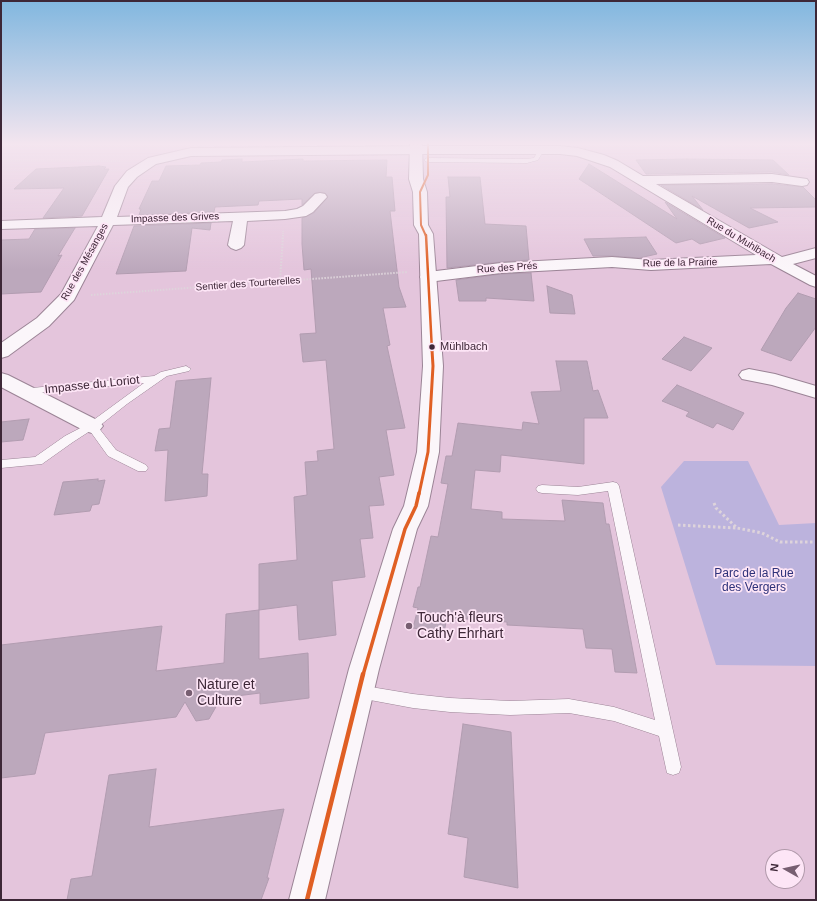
<!DOCTYPE html>
<html>
<head>
<meta charset="utf-8">
<style>
  body { margin:0 }
  #map { position:relative; width:817px; height:901px; overflow:hidden; background:#e4c5dc; font-family:Arial,sans-serif }
  canvas { display:block }
  .frame { position:absolute; inset:0; border:2px solid #3d2737; pointer-events:none }
  .north { position:absolute; left:765px; top:849px; width:40px; height:40px; box-sizing:border-box; background:#fde5f6; border:1px solid #b099aa; border-radius:50%; rotate:278deg; font-size:11px; font-weight:700; line-height:16px; text-align:center; color:#3d2737 }
  .north::after { content:''; display:block; margin:auto; width:14px; height:18px; background:#775e71; clip-path:polygon(50% 0,100% 100%,50% 72%,0 100%) }
</style>
</head>
<body>
<div id="map">
<canvas width="817" height="901"></canvas>
<div class="frame"></div>
<div class="north">N</div>
</div>
<script>
const context = document.querySelector('canvas').getContext('2d');
context.lineJoin = 'round';
function fill(path, color) { context.fillStyle = color; context.fill(path, 'evenodd'); }
const toPath = rows => new Path2D(rows.map(r => 'M' + r).join(''));
function stroke(path, color, width, dash) { context.strokeStyle = color; context.lineWidth = width; context.lineCap = dash ? 'butt' : 'round'; context.setLineDash(dash || []); context.stroke(path); }
function label(font, color, halo, rows, align = 'center') {
  context.font = font + ' Arial,sans-serif'; context.lineWidth = 3.5; context.setLineDash([]); context.textBaseline = 'middle'; context.strokeStyle = halo; context.fillStyle = color; for (const [text, x, y, turn = 0] of rows) {
    context.save(); context.translate(x, y); context.rotate((+turn || 0) * Math.PI / 180); context.textAlign = isNaN(turn) ? turn : align; if (halo) context.strokeText(text, 0, 0); context.fillText(text, 0, 0); context.restore();
  }
}
fill(toPath([
  [684,461,748,461,779,525,816,523,816,666,716,665,661,487]
]), '#bcb3dd');
const building = toPath([
  [242,159,242,162,303,159,303,161,387,160,386,177,392,177,395,211,390,211,399,287,406,307,383,308,390,345,387,346,405,428,386,430,394,475,379,477,384,505,369,506,373,538,360,539,365,577,332,581,336,635,299,640,297,605,259,610,259,564,297,560,294,497,307,495,305,462,318,461,317,451,334,449,326,360,303,362,300,334,316,333,311,269,304,270,302,244,302,218,314,213,328,196,325,193,315,193,302,205,302,199,259,201,258,205,215,207,214,212,139,215,141,209,139,209,152,181,159,181,166,166,200,165,201,163,221,162,222,160,242,159],
  [687,159,773,160,789,175,772,172,646,174,636,160,687,159],
  [589,164,677,219,665,202,725,238,700,244,692,239,676,243,579,179,589,164],
  [99,166,106,167,104,169,109,169,82,216,43,218,64,188,14,189,36,169,99,166],
  [448,177,480,177,485,224,526,226,529,260,501,262,447,268,446,197,450,197,448,177],
  [772,184,803,187,816,200,816,207,750,208,778,222,749,228,692,196,703,210,661,185,772,184],
  [211,223,210,230,192,228,186,271,116,274,134,226,211,223],
  [75,228,58,256,62,255,41,292,1,294,1,240,29,239,35,229,75,228],
  [646,237,657,254,639,258,612,256,593,256,584,239,646,237],
  [531,273,534,301,486,298,486,301,459,301,456,280,501,274,531,273],
  [547,286,572,295,575,314,550,313,547,286],
  [798,293,816,299,816,327,791,361,761,350,786,308,798,293],
  [684,337,712,348,691,371,662,359,684,337],
  [556,361,587,361,593,391,598,390,608,418,584,418,584,464,501,455,500,472,475,470,471,509,502,512,502,519,565,521,562,500,603,503,606,524,609,524,637,673,615,672,612,649,586,648,583,629,507,625,507,622,453,618,452,623,446,622,444,633,413,628,418,608,413,607,418,587,420,587,431,536,438,537,448,484,441,483,446,456,452,456,458,423,522,430,523,422,539,424,531,392,561,391,556,361],
  [211,378,202,474,208,474,207,496,165,501,168,450,155,451,159,429,170,428,176,381,211,378],
  [677,385,744,413,733,430,717,423,713,428,686,416,689,412,662,401,677,385],
  [29,419,23,440,1,442,1,422,29,419],
  [98,479,98,481,105,480,99,504,92,505,90,511,54,515,63,482,98,479],
  [259,610,259,659,308,653,309,698,260,704,260,693,221,698,209,719,196,721,185,702,176,717,45,733,35,774,1,778,1,645,162,626,156,671,224,663,226,614,259,610],
  [463,724,511,732,518,888,464,877,468,838,448,834,463,724],
  [156,769,149,827,284,809,267,878,269,878,261,900,67,900,71,879,92,876,109,775,156,769]
]);
fill(building, '#bca8bc');
stroke(building, '#b19cb0', 1);
const service = toPath([
  [541,148,544,150,538,160,527,163,427,162,424,160,427,158,527,159,534,158,539,149,541,148],
  [186,366,191,369,189,371,167,376,127,404,98,427,116,450,146,465,148,468,146,471,138,471,108,456,90,431,73,442,42,464,1,468,1,460,35,457,65,436,88,424,144,383,26,394,22,393,21,391,22,389,154,376,161,372,186,366],
  [613,482,617,483,619,486,681,767,679,773,673,775,667,773,659,736,614,721,569,713,510,715,450,712,413,708,354,697,351,692,354,687,359,685,413,694,450,698,510,701,569,699,614,707,655,720,608,491,578,495,542,493,538,492,536,489,538,486,542,485,578,487,613,482]
]);
const minor = toPath([
  [427,146,560,146,578,148,604,155,618,161,643,176,772,174,807,179,809,182,807,185,802,186,772,182,656,184,782,257,816,248,816,258,793,264,816,276,816,287,810,285,771,264,651,270,612,267,501,273,428,282,422,280,420,277,422,274,428,272,501,263,612,257,651,260,756,255,610,167,577,156,560,154,427,154,191,156,156,164,137,177,128,187,117,217,285,211,297,209,303,206,315,194,320,193,325,194,327,197,313,212,306,216,285,219,247,221,244,245,241,248,236,250,231,248,228,245,233,221,113,225,74,300,49,326,8,356,1,358,1,343,37,318,61,294,98,226,1,229,1,221,102,217,115,186,127,171,148,158,191,148,427,146],
  [749,369,775,374,816,386,816,398,772,385,742,379,739,375,742,371,749,369],
  [1,373,8,375,99,421,103,426,99,431,92,433,85,431,1,387,1,373]
]);
const tertiary = toPath([
  [410,144,422,144,423,179,427,192,428,225,433,234,443,366,439,452,428,506,417,529,379,669,325,900,289,900,349,669,393,529,404,506,417,452,423,366,419,234,414,225,413,192,409,179,410,144]
]);
stroke(service, '#9b8496', 1);
stroke(minor, '#9b8496', 2);
stroke(tertiary, '#9b8496', 2);
stroke(toPath([
  [1,160,120,161],
  [283,236,283,231]
]), '#ded4db', 1.5, [1, 1]);
stroke(toPath([
  [280,281,283,235],
  [91,295,408,272]
]), '#ded4db', 2, [1.5, 1.5]);
stroke(toPath([
  [714,503,716,508,737,528,762,533,780,542,816,542],
  [678,525,736,528]
]), '#ded4db', 3, [2.5, 2.5]);
fill(service, '#fbf6fa');
fill(minor, '#fbf6fa');
fill(tertiary, '#fbf6fa');
stroke(toPath([
  [426,236,421,225,420,192,428,175,428,144]
]), '#e05f24', 2);
stroke(toPath([
  [426,235,432,351]
]), '#e05f24', 2.5);
stroke(toPath([
  [419,494,428,452,433,366,432,350]
]), '#e05f24', 3);
stroke(toPath([
  [363,675,405,529,416,506,419,493]
]), '#e05f24', 3.5);
stroke(toPath([
  [307,900,363,674]
]), '#e05f24', 4.5);
const sky = context.createLinearGradient(0, 0, 0, 270);
sky.addColorStop(0, '#81b7df');
sky.addColorStop(0.53, '#f3e5ef');
sky.addColorStop(1, '#f3e5ef00');
context.fillStyle = sky;
context.fillRect(0, 0, 817, 270);
for (const [x, y, r, color] of [
  [432,347,3.5,"#3d2737"],
  [409,626,4,"#775e71"],
  [189,693,4,"#775e71"]
]) { const dot = new Path2D(); dot.arc(x, y, r, 0, 2 * Math.PI); context.fillStyle = color; context.fill(dot); stroke(dot, '#fde5f6', 1.5); }
label('10px', '#3d2737', '#fde5f6', [
  ["Impasse des Grives",175,218,-2],
  ["Rue du Muhlbach",741,240,31],
  ["Rue des Mésanges",85,262,-61],
  ["Rue de la Prairie",680,263,-1],
  ["Rue des Prés",507,268,-4],
  ["Sentier des Tourterelles",248,284,-4]
]);
label('11px', '#3d2737', '#fde5f6', [
  ["Mühlbach",440,347]
], 'left');
label('12px', '#3d2737', '#fde5f6', [
  ["Impasse du Loriot",92,385,-6]
]);
label('12px', '#2d3179', '#fde5f6', [
  ["Parc de la Rue",754,574],
  ["des Vergers",754,588]
]);
label('14px', '#3d2737', '#fde5f6', [
  ["Touch'à fleurs",417,618],
  ["Cathy Ehrhart",417,634],
  ["Nature et",197,685],
  ["Culture",197,701]
], 'left');
</script>
</body>
</html>
